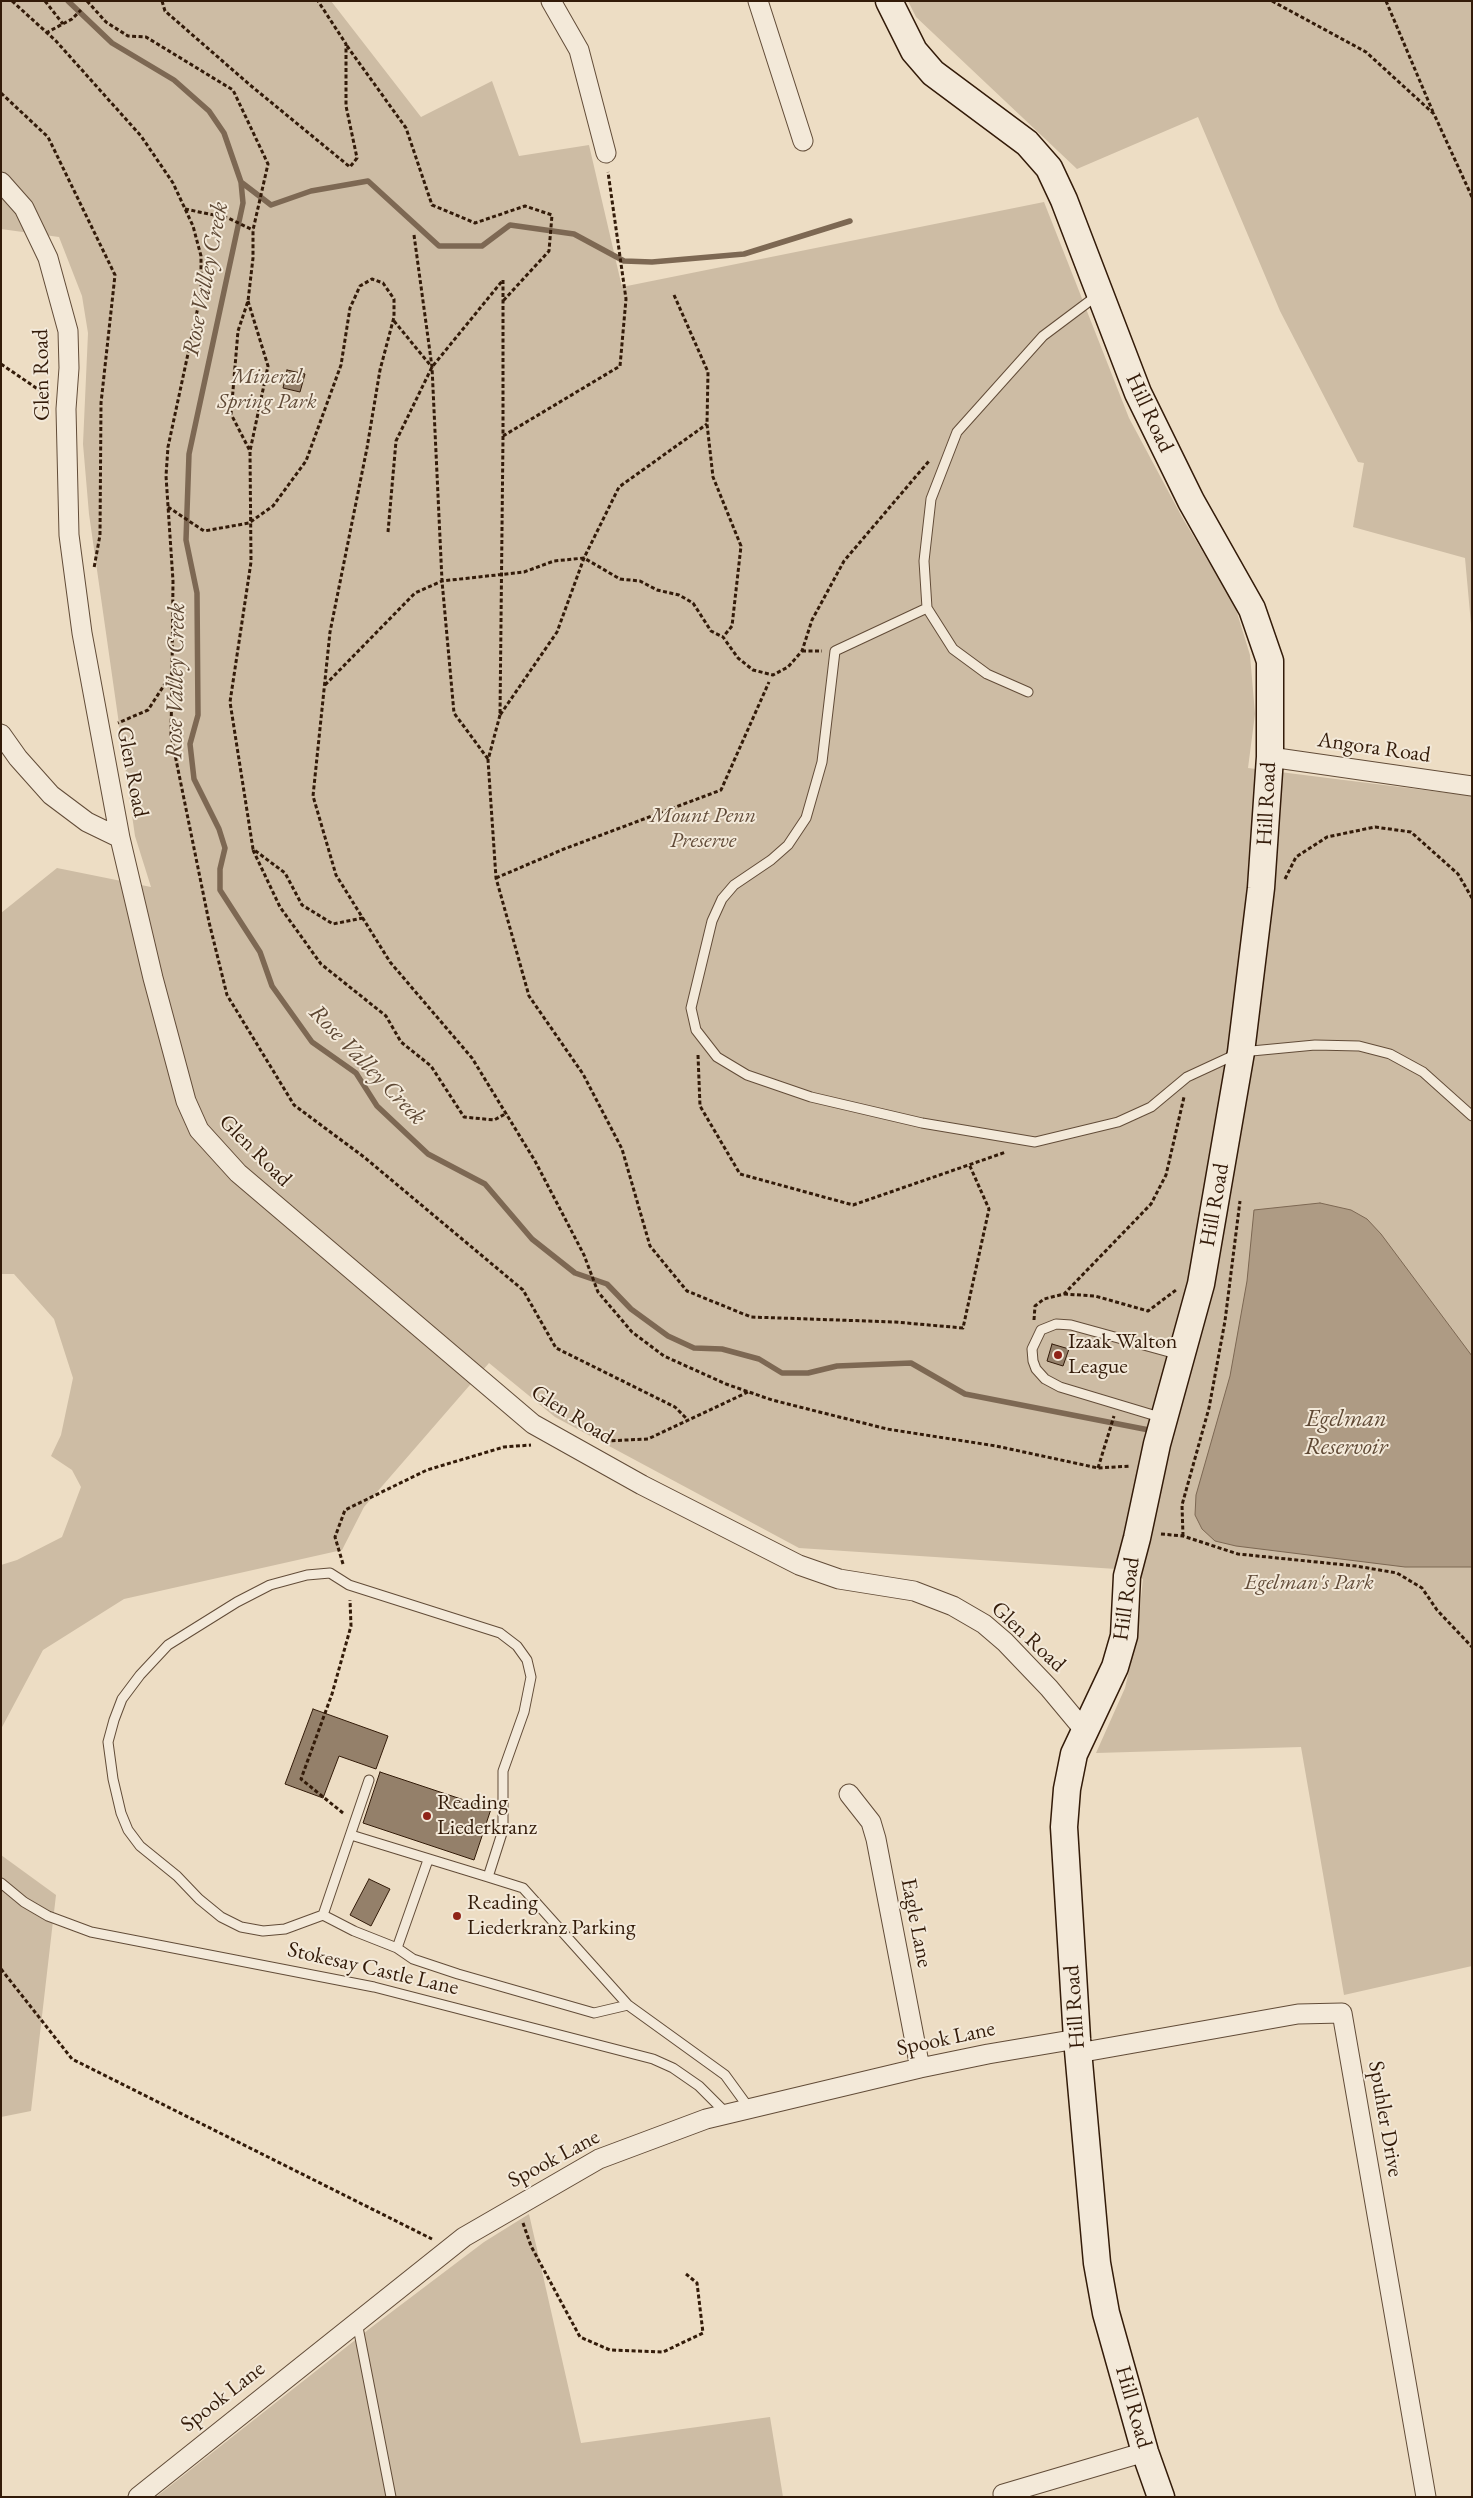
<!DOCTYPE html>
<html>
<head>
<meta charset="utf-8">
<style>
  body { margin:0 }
  #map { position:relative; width:1473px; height:2498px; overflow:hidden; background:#edddc4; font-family:"EB Garamond",serif }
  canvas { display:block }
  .frame { position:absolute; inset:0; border:2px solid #331b09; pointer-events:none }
</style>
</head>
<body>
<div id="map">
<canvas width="1473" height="2498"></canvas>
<div class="frame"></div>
</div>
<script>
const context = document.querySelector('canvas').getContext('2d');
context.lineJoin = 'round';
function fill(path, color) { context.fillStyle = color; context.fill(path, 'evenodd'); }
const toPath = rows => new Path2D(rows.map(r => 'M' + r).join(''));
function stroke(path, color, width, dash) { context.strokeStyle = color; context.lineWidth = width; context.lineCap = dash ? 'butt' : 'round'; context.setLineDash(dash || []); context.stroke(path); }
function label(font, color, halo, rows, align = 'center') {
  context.font = font + ' "EB Garamond",serif'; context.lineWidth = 4; context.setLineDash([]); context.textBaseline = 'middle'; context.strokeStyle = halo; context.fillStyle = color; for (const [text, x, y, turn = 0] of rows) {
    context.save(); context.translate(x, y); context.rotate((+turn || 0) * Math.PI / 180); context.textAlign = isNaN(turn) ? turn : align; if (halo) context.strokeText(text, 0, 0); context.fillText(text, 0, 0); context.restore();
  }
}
fill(toPath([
  [1,1,331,1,421,117,492,81,519,156,589,145,622,287,1044,202,1129,418,1182,517,1235,606,1250,655,1255,714,1248,768,1472,796,1472,1966,1344,1995,1301,1747,1096,1753,1125,1688,1137,1636,1143,1579,1116,1569,799,1548,555,1417,489,1363,364,1507,342,1550,124,1599,43,1650,1,1729,1,1565,17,1560,62,1537,81,1487,72,1470,51,1456,61,1435,73,1378,54,1319,14,1274,1,1274,1,913,57,868,151,887,135,836,89,514,83,444,88,333,82,296,59,237,1,229],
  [908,1,1472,1,1472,635,1465,558,1353,527,1364,463,1358,462,1280,311,1198,117,1077,169,916,17],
  [1,1855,56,1895,31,2111,1,2117],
  [529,2214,581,2443,770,2417,783,2497,156,2497,373,2326,484,2242]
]), '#cdbca4');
const water = toPath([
  [1320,1203,1351,1210,1367,1219,1381,1234,1472,1356,1472,1567,1405,1567,1236,1546,1215,1541,1202,1529,1195,1515,1196,1495,1230,1376,1247,1281,1254,1210,1320,1203]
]);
fill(water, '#ae9b84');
stroke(water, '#7d6853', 1);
stroke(toPath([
  [68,1,112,43,174,80,209,111,224,133,241,182,243,203,189,454,186,540,197,593,198,715,190,744,194,779,219,829,225,848,220,869,220,890,260,952,272,986,312,1042,356,1073,377,1106,428,1154,485,1184,532,1239,575,1273,607,1284,631,1309,668,1336,694,1348,722,1349,759,1359,782,1373,808,1373,837,1366,911,1363,965,1394,1149,1430],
  [241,182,271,205,311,191,368,181,439,246,482,246,510,225,574,234,624,261,652,262,744,254,850,221]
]), '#7d6853', 5.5);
const building = toPath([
  [287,370,305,374,300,392,283,388,287,370],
  [1052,1344,1069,1349,1063,1366,1047,1361,1052,1344],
  [313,1709,388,1736,376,1769,339,1756,323,1798,285,1784,313,1709],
  [380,1772,491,1809,474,1860,363,1823,380,1772],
  [369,1879,390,1889,371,1926,350,1915,369,1879]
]);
fill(building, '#94806a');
stroke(building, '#331b09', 1);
const lane = toPath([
  [927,608,835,651,822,762,806,818,788,845,771,860,734,885,722,899,712,921,691,1008,696,1030,717,1057,747,1075,811,1097,922,1123,1035,1142,1118,1122,1151,1107,1187,1077,1241,1052,1315,1045,1359,1046,1390,1054,1423,1072,1472,1116],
  [1028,692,987,674,953,649,927,608,924,561,931,499,957,432,1043,336,1099,294],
  [1163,1418,1060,1387,1045,1379,1036,1369,1033,1361,1032,1349,1041,1330,1056,1324,1071,1325,1180,1355],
  [369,1780,323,1915,285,1929,263,1931,241,1927,221,1917,199,1899,177,1876,140,1846,128,1830,121,1813,113,1779,108,1742,114,1720,122,1699,140,1675,168,1645,237,1602,270,1585,307,1575,330,1573,349,1585,500,1633,517,1646,527,1660,531,1677,524,1712,503,1771,503,1830,488,1877,523,1888,628,2005,725,2075,749,2108],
  [351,1835,488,1877],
  [428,1860,397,1948,413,1959,458,1974,594,2013,628,2005],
  [1,1883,24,1902,48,1916,91,1932,374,1987,653,2059,673,2068,699,2086,727,2114],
  [323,1915,354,1931,397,1948],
  [357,2322,391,2497]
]);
const street = toPath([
  [551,1,579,50,606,153],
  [758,1,803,141],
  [1,182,24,208,48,258,68,331,69,368,66,409,69,535,82,633,120,838,153,978,186,1101,199,1130,238,1173,533,1424,642,1485,799,1565,839,1579,914,1591,953,1606,984,1624,1005,1642,1049,1688,1084,1730],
  [1,734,18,758,51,795,87,822,120,838],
  [1270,757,1472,786],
  [849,1794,871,1822,876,1839,920,2068],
  [1078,2053,1298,2014,1342,2013,1426,2497],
  [138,2497,464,2237,599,2159,706,2119,920,2068,988,2054,1077,2039],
  [1004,2497,1003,2494,1145,2452]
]);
const secondary = toPath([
  [889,1,914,51,933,73,1027,143,1049,168,1064,200,1138,393,1191,501,1252,609,1270,661,1270,757,1261,888,1241,1052,1201,1284,1157,1444,1137,1538,1127,1576,1124,1636,1115,1667,1074,1754,1067,1789,1064,1827,1077,2039,1097,2263,1106,2313,1145,2452,1161,2497]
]);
stroke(lane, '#624c38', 11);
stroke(street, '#624c38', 21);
stroke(secondary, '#331b09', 29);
stroke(toPath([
  [12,1,56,41,141,136,173,183,193,226,201,256,201,293,168,447,166,476,173,581,172,673,148,710,118,723],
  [45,1,63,24],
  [87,1,106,22,128,36,146,37,233,90,268,164,253,230,253,258,248,301,238,331,231,414,250,451],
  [162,1,165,11,250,85,350,167,357,158,346,106,346,44,318,1],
  [1272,1,1366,52,1434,114,1472,197],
  [1386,1,1433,112],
  [46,33,72,19,81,10],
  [347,46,406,128,432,205,475,223,525,206,552,215,549,251,503,301],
  [1,93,48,137,115,275,101,403,100,535,94,568],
  [185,209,228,218,253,230],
  [414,235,432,367,442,581,454,713,488,759],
  [674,295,708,372,707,424,713,477,741,546,732,626,723,637],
  [248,301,268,366,250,451,251,562,230,702,253,849,285,873,302,905,333,924,363,918],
  [394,321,431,366],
  [1,364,48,396],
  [503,436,500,715,557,632,584,558,619,487,707,424],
  [168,507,204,531,249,523,273,506,306,461,341,365,350,308,360,286,372,279,383,283,394,299,394,317,380,370,367,448,330,632,313,796,336,875,390,962,472,1058,535,1161,584,1255,598,1292,632,1332,664,1356,726,1384,772,1400,887,1429,996,1446,1098,1468,1131,1466],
  [388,532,396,441,432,367,503,280,503,436,620,366,626,299,608,172],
  [802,651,822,651],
  [172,673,171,735,209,922,227,995,294,1105,364,1157,523,1290,556,1348,675,1407,688,1420],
  [325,685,415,593,442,581,524,572,554,561,584,558,620,579,640,581,657,590,679,595,693,603,711,631,723,637,738,658,753,670,773,675,788,667,802,651,812,620,844,561,929,461],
  [500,715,488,760,496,878,529,996,583,1074,622,1149,650,1246,687,1291,751,1317,895,1322,963,1328,989,1209,969,1164],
  [253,850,280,907,321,964,386,1016,401,1042,431,1066,464,1117,494,1120,507,1113],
  [496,878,564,849,721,790,769,682],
  [1285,879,1296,857,1327,837,1375,827,1411,832,1458,874,1472,898],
  [698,1055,700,1106,740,1174,853,1205,1006,1152],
  [1064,1294,1095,1296,1148,1311,1176,1290],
  [1034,1320,1035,1306,1044,1299,1064,1294,1151,1204,1166,1175,1184,1097],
  [605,1441,648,1439,748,1392],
  [1098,1468,1114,1416],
  [1161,1534,1183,1536,1238,1554,1356,1566,1397,1573,1422,1588,1437,1610,1472,1647],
  [1183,1536,1182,1505,1209,1408,1225,1321,1240,1201],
  [343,1564,335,1537,345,1510,427,1470,504,1447,531,1445],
  [343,1813,301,1779,332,1694,351,1626,350,1600],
  [1,1969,72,2059,432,2239],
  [523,2223,531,2246,580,2337,610,2350,663,2352,703,2333,697,2283,686,2274]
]), '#331b09', 3, [4, 2.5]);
stroke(lane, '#f3e9d9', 9);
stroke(street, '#f3e9d9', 19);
stroke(secondary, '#f3e9d9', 26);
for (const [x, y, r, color] of [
  [1058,1355,5,"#8f2418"],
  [427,1816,5,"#8f2418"],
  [457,1916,5,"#8f2418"]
]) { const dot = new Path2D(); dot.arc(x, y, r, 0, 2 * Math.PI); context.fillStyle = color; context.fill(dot); stroke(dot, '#f3e9d9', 2); }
label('22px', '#331b09', '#f3e9d9', [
  ["Glen Road",42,375,-91],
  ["Hill Road",1149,413,65],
  ["Angora Road",1374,748,8],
  ["Glen Road",132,772,79],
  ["Hill Road",1267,804,-87],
  ["Glen Road",255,1151,45],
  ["Hill Road",1215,1205,-80],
  ["Glen Road",572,1415,32],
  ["Hill Road",1127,1599,-82],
  ["Glen Road",1028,1637,43],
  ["Eagle Lane",916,1923,79],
  ["Stokesay Castle Lane",373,1969,13],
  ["Hill Road",1075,2007,-94],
  ["Spook Lane",946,2039,-12],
  ["Spuhler Drive",1385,2119,80],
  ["Spook Lane",554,2159,-28],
  ["Spook Lane",223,2397,-38],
  ["Hill Road",1133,2407,74]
]);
label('italic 22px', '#614b38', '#f3e9d9', [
  ["Mineral",267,377],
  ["Spring Park",267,402],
  ["Mount Penn",703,816],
  ["Preserve",703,841],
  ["Egelman's Park",1309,1583]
]);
label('22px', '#331b09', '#f3e9d9', [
  ["Izaak Walton",1068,1342],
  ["League",1068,1367],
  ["Reading",437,1803],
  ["Liederkranz",437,1828],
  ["Reading",467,1903],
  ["Liederkranz Parking",467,1928]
], 'left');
label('italic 24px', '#5e4834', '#f3e9d9', [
  ["Rose Valley Creek",206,279,-79],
  ["Rose Valley Creek",176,681,-89],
  ["Rose Valley Creek",367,1065,46],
  ["Egelman",1346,1419],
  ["Reservoir",1346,1447]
]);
</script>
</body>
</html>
